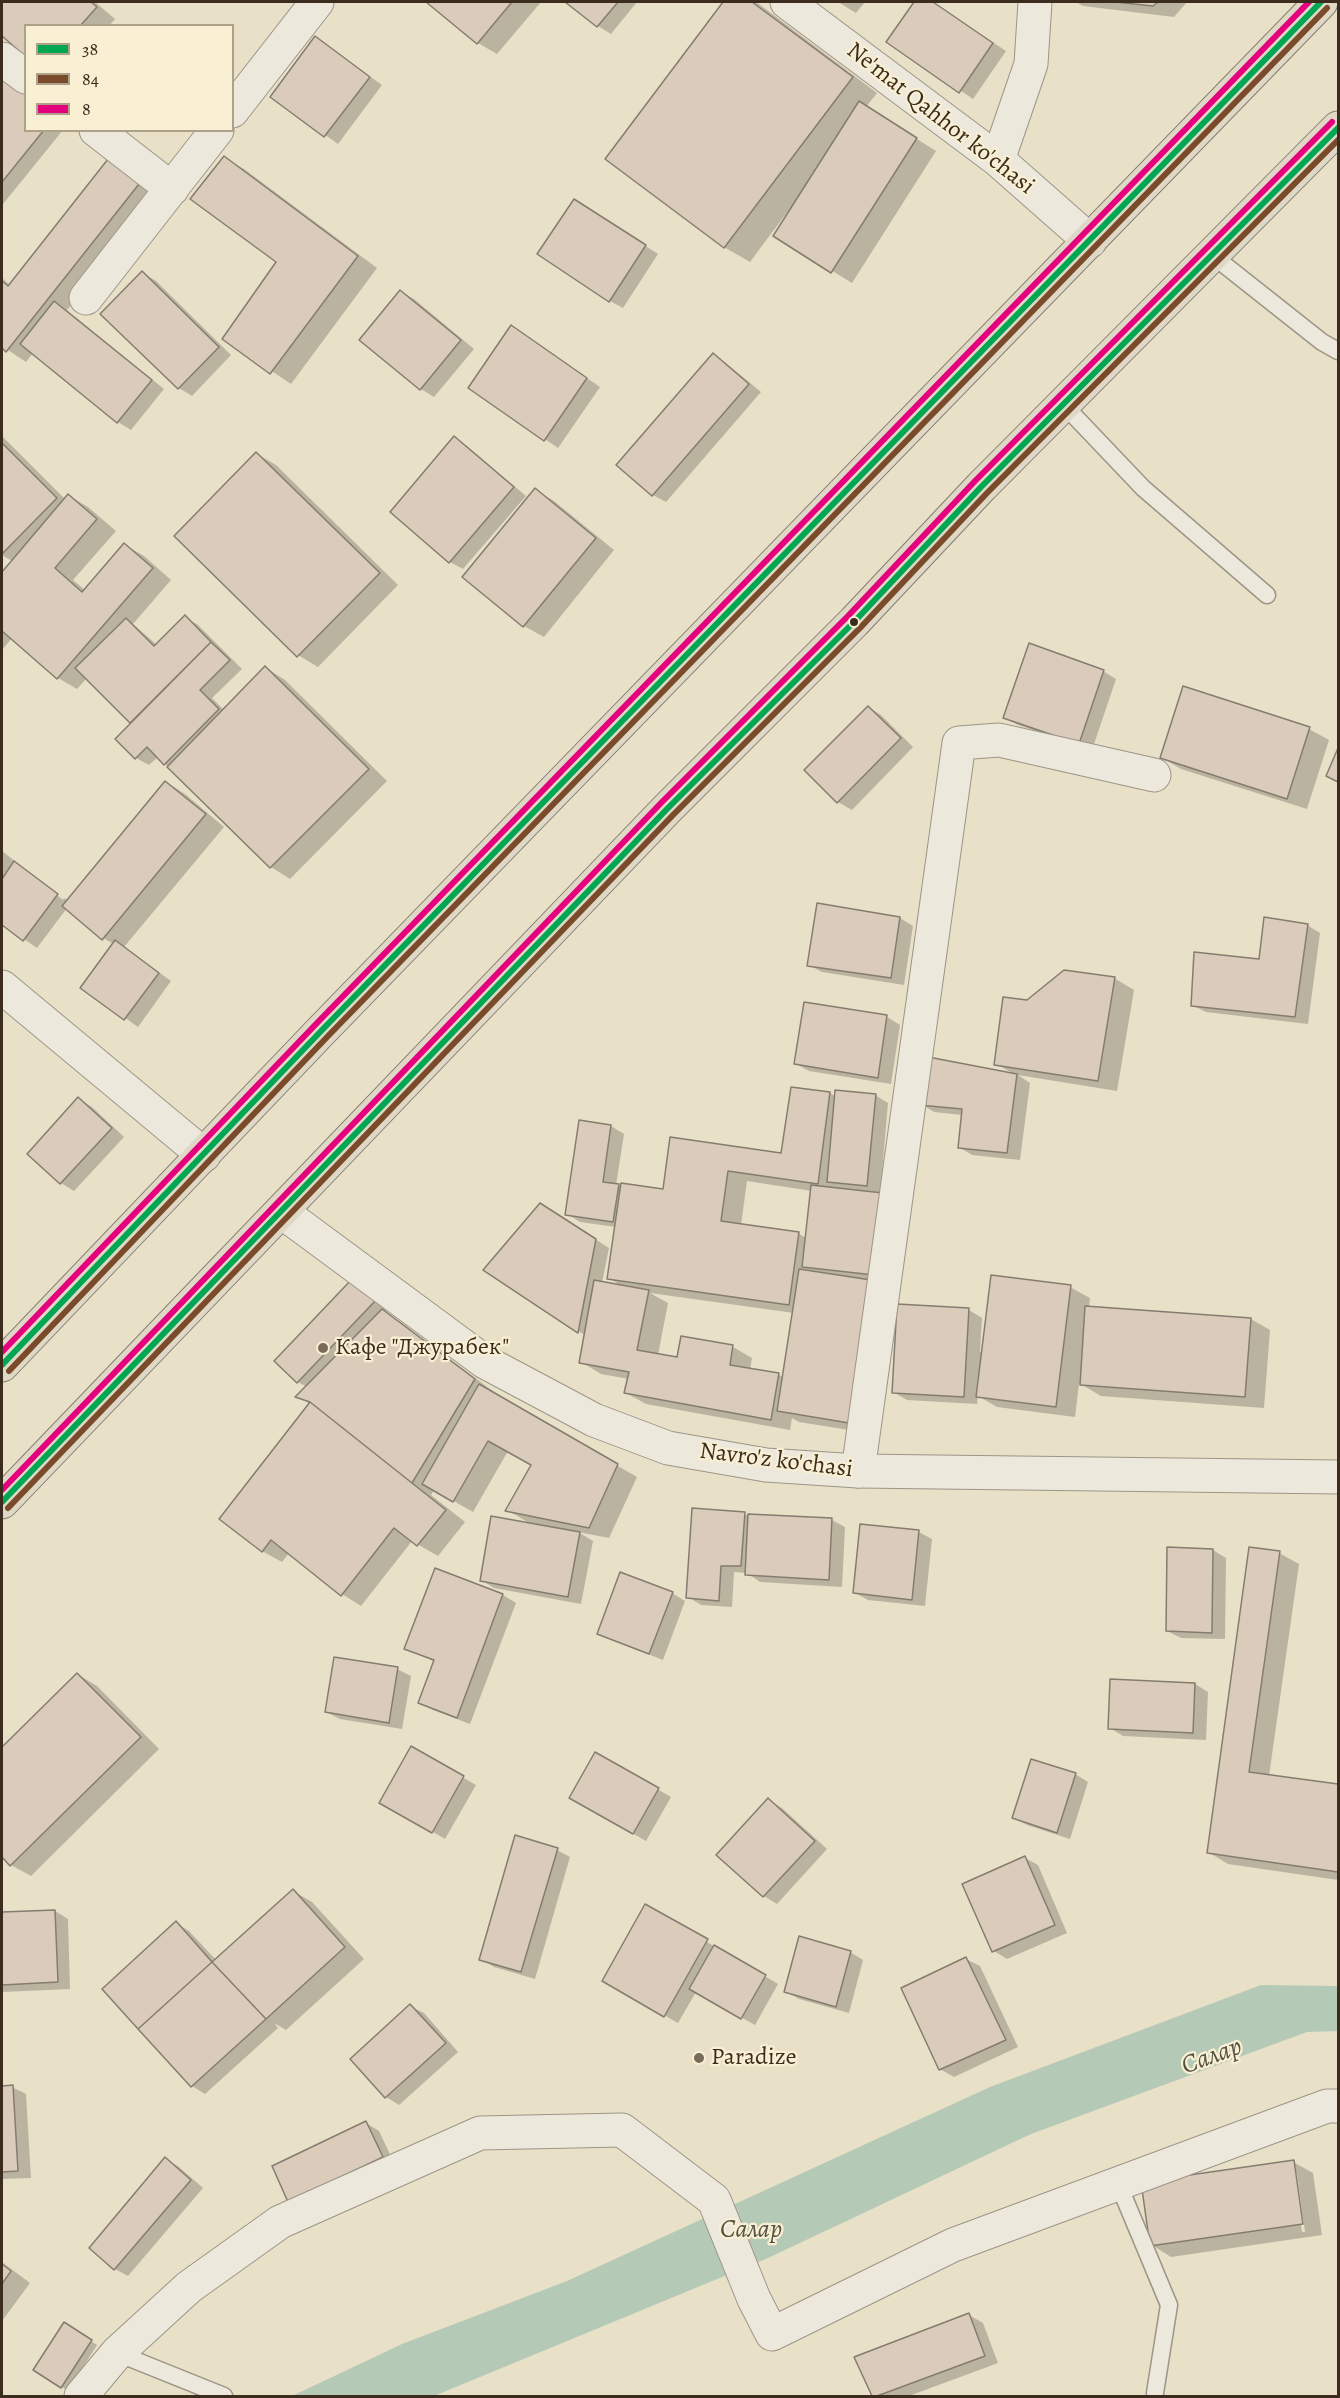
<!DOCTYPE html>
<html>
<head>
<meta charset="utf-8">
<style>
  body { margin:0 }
  #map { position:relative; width:1340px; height:2398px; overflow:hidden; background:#e9e0c8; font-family:Alegreya,serif }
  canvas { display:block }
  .frame { position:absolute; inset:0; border:3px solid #3b2c1d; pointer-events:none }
  .legend { position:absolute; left:24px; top:24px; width:210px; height:108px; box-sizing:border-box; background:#f9efd3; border:2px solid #ada18a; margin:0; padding:8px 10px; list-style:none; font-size:18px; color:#3b2c1d }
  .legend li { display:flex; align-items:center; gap:12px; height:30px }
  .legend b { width:30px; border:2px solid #ada18a }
</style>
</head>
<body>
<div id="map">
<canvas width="1340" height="2398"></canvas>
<div class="frame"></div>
<ul class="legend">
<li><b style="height:8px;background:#00a651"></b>38</li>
<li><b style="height:8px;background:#7a4b2a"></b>84</li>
<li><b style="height:8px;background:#e5007d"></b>8</li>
</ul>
</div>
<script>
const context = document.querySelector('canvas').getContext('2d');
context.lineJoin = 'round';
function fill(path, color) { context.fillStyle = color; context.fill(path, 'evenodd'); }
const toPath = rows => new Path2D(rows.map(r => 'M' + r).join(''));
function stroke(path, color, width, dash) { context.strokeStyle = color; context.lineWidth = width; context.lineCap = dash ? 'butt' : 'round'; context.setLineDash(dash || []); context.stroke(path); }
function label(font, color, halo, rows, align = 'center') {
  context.font = font + ' Alegreya,serif'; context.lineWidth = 4.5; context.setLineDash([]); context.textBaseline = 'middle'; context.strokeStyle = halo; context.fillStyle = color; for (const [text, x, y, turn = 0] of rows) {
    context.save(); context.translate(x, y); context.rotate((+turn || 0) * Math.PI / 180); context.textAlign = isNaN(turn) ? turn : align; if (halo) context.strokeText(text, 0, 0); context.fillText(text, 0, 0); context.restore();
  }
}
fill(toPath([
  [1261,1985,1338,1986,1338,2031,1307,2032,1031,2134,768,2258,434,2396,292,2396,402,2344,567,2281,990,2087]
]), '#b4cab6');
fill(toPath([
  [2,2,95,2,115,19,109,26,26,26,26,55,2,34],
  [429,2,541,2,497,54,478,43],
  [568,2,637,2,611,34,598,26],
  [725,2,755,2,759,4,877,93,866,107,936,151,852,283,775,236,793,208,791,207,750,262,724,247,607,158],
  [838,2,865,2,856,13],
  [916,2,932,2,1006,51,973,99,888,42],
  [1076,2,1187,2,1174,17,1083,6],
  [316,38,382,85,338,144,272,97],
  [2,77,26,130,63,130,3,204],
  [113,156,162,191,67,310,164,389,131,430,118,422,33,353,26,362,2,346,2,278,10,285],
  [224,158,244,169,377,268,291,384,224,339,278,262],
  [587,208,658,254,623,308,610,301],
  [143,273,156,281,231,355,192,396,179,388],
  [401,292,414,299,474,349,434,397,421,389,361,340],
  [524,335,600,387,558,448,470,388],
  [713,355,726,363,761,392,666,502,653,495],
  [2,436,66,500,69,496,88,507,116,531,73,580,85,590,125,545,144,556,171,580,133,624,157,645,185,617,198,625,242,669,212,698,224,710,266,668,285,680,387,781,290,879,271,867,158,757,149,765,136,758,132,723,87,678,77,689,58,678,12,638,2,650,2,574,12,561,2,555],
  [454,438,467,446,526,496,463,569,450,562,392,512],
  [257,454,276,465,398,585,318,667,298,655],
  [535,490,554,501,614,550,544,637,524,626],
  [1103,671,1116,679,1092,750,1018,725,1005,718],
  [868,707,881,715,913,747,852,810,838,802,806,770],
  [1309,729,1329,740,1307,809,1181,769,1162,758],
  [166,782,185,794,224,827,124,947,171,981,138,1027,82,987,114,944,103,938,67,908,37,948,2,924,2,851,20,865,19,866,26,872,63,900,64,898,68,901],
  [900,918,913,926,904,985,822,972,809,965],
  [1307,925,1320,933,1308,1024,1206,1012,1192,1005,1260,960],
  [1114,978,1134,990,1117,1091,1018,1075,1030,1083,1020,1160,972,1155,959,1147,963,1115,934,1112,921,1104,1014,1074,996,1064,1028,1001],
  [805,1004,887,1017,900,1025,891,1084,809,1071,796,1064],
  [830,1093,836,1097,875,1095,888,1103,880,1195,887,1281,866,1279,890,1293,868,1433,799,1422,792,1418,790,1430,646,1404,626,1393,629,1379,601,1374,581,1362,586,1336,486,1269,554,1213,609,1248,602,1283,623,1287,609,1278,616,1227,580,1222,567,1214,611,1126,624,1134,616,1185,664,1191,671,1139,783,1155],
  [747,1181,812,1191,806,1238,798,1233,741,1225],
  [650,1293,794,1313,784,1378,779,1375,750,1370,752,1358,733,1347,679,1358,658,1355,668,1303],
  [79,1099,92,1107,124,1137,74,1191,61,1183,29,1154],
  [354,1280,388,1308,384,1312,402,1323,494,1392,493,1394,637,1477,609,1538,578,1532,593,1541,581,1604,494,1588,481,1580,531,1524,507,1510,533,1465,508,1451,473,1512,434,1490,431,1495,465,1522,438,1556,412,1541,361,1606,342,1594,289,1553,282,1562,262,1551,310,1404,298,1397,307,1387,298,1382],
  [1070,1287,1090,1298,1089,1308,1251,1319,1270,1330,1264,1408,1101,1396,1079,1383,1075,1417,997,1407,978,1396,977,1404,907,1400,893,1392,898,1306,969,1310,982,1318,980,1352,983,1352],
  [744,1514,749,1516,832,1520,845,1527,842,1587,760,1582,747,1573,734,1572,732,1607,701,1605,688,1597],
  [919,1532,932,1539,925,1606,868,1600,855,1593],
  [1213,1550,1226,1558,1225,1639,1181,1638,1167,1631],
  [1279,1553,1299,1564,1269,1776,1338,1786,1338,1880,1228,1864,1208,1852],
  [436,1570,503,1595,516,1603,470,1724,433,1710,420,1703,435,1662,406,1648],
  [672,1593,685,1601,663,1660,612,1640,598,1633],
  [397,1669,411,1676,402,1729,340,1719,326,1712],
  [77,1674,97,1686,159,1749,31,1876,11,1865,2,1855,2,1749],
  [1195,1684,1208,1692,1206,1740,1123,1736,1110,1728],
  [411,1748,476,1785,445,1839,381,1802],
  [596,1754,671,1797,646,1841,571,1798],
  [1075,1774,1088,1782,1070,1839,1027,1825,1014,1818],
  [768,1800,782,1808,827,1849,777,1904,764,1896,719,1855],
  [557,1850,570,1857,535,1979,494,1967,480,1959],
  [1025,1858,1038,1865,1067,1933,1007,1959,994,1951],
  [293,1891,312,1902,364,1959,286,2030,274,2023,278,2028,205,2094,192,2086,104,1989,176,1923,189,1931,216,1960],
  [646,1906,778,1984,755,2025,696,1992,678,2023,604,1981],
  [55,1911,68,1919,70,1989,2,1992,2,1914],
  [850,1952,863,1960,849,2013,799,1999,786,1991],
  [966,1959,980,1966,1018,2047,954,2077,940,2069,903,1988],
  [410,2006,424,2013,458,2052,399,2105,386,2097],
  [2,2087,12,2087,26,2094,31,2178,2,2179],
  [366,2123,379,2131,395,2165,303,2208],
  [166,2159,179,2167,203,2188,128,2276,115,2269],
  [1293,2162,1313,2173,1322,2235,1171,2257,1152,2245],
  [1294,2173,1297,2173,1305,2232,1302,2232],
  [2,2262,30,2283,2,2321],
  [969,2315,983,2323,998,2363,909,2396,873,2396,856,2358],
  [71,2328,97,2345,68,2391,35,2369]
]), '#0003');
const building = toPath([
  [2,2,91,2,97,7,80,26,26,26,26,57,2,36,2,2],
  [426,2,512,2,477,44,426,2],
  [565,2,618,2,597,27,565,2],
  [723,2,752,2,853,77,724,248,605,159,723,2],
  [914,2,933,2,993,43,959,93,886,42,914,2],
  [1115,2,1158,2,1153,6,1115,2],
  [315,36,370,77,324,137,270,97,315,36],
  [2,75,26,93,26,130,44,130,2,182,2,75],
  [859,101,917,138,831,273,773,236,859,101],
  [112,154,143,179,6,352,2,348,2,281,8,286,112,154],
  [224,156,358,256,270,374,222,339,276,262,190,199,224,156],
  [574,199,646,245,609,302,537,254,574,199],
  [142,271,219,347,178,389,100,314,142,271],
  [400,290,461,340,420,390,359,340,400,290],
  [54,301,152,380,117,423,20,344,54,301],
  [511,325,587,378,544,441,468,388,511,325],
  [713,353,749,384,652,496,616,465,713,353],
  [454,436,514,487,449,563,390,512,454,436],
  [2,443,57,498,2,554,2,443],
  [256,452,380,573,297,657,174,536,256,452],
  [535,488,596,538,523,627,462,577,535,488],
  [68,494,97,519,55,568,82,592,124,543,153,568,57,679,2,631,2,572,68,494],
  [185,615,211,642,130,723,75,668,126,618,154,646,185,615],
  [211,642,230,660,200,690,219,709,164,765,147,747,135,759,115,739,211,642],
  [1029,643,1104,670,1079,744,1003,718,1029,643],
  [265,666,369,769,270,868,167,767,265,666],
  [1183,686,1310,727,1287,799,1160,758,1183,686],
  [868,706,901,738,837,803,804,770,868,706],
  [1338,748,1338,782,1326,776,1338,748],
  [165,781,206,814,102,940,62,906,165,781],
  [14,861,58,894,23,941,2,925,2,879,14,861],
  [817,903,900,917,891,978,807,966,817,903],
  [1264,917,1308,924,1295,1017,1191,1006,1194,952,1259,959,1264,917],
  [115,940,159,973,124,1020,80,988,115,940],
  [1064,970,1115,977,1098,1081,994,1065,1003,997,1027,1000,1064,970],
  [804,1002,887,1015,878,1078,794,1064,804,1002],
  [923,1056,1017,1074,1007,1153,958,1148,962,1109,919,1105,923,1056],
  [791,1087,830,1092,818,1184,728,1171,721,1221,799,1232,789,1305,607,1279,621,1183,663,1189,670,1137,781,1153,791,1087],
  [835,1090,876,1094,867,1186,827,1182,835,1090],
  [78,1097,112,1128,60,1184,27,1154,78,1097],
  [579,1120,611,1125,603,1182,619,1184,613,1222,565,1215,579,1120],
  [811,1185,883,1193,874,1275,802,1267,811,1185],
  [540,1203,596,1239,578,1333,483,1270,540,1203],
  [799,1269,871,1280,849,1423,777,1411,799,1269],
  [991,1275,1071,1285,1056,1407,976,1397,991,1275],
  [353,1278,376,1300,297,1383,274,1361,353,1278],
  [594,1280,649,1290,637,1350,677,1357,681,1336,733,1345,730,1365,779,1373,771,1420,624,1393,629,1372,579,1363,594,1280],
  [897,1304,969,1308,964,1397,892,1393,897,1304],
  [1085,1306,1251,1318,1245,1397,1080,1385,1085,1306],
  [382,1309,475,1379,412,1483,310,1402,295,1397,382,1309],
  [479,1384,618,1464,589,1528,505,1511,531,1465,488,1441,453,1502,422,1484,479,1384],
  [310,1402,446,1510,417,1546,394,1528,341,1596,271,1540,262,1552,219,1519,310,1402],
  [692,1508,745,1512,741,1566,721,1566,719,1601,686,1598,692,1508],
  [748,1514,832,1518,829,1580,745,1575,748,1514],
  [491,1516,580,1532,568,1597,480,1581,491,1516],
  [860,1524,919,1530,912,1600,853,1593,860,1524],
  [1167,1547,1213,1549,1212,1633,1166,1631,1167,1547],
  [1249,1547,1280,1551,1249,1772,1338,1784,1338,1872,1207,1853,1249,1547],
  [435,1568,503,1594,457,1718,418,1703,434,1660,404,1649,435,1568],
  [620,1572,673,1592,649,1654,597,1634,620,1572],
  [334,1657,398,1667,389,1723,325,1712,334,1657],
  [77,1673,141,1737,10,1866,2,1857,2,1747,77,1673],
  [1110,1679,1195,1683,1193,1733,1108,1729,1110,1679],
  [411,1746,464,1776,432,1833,379,1803,411,1746],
  [595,1752,659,1788,633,1834,569,1798,595,1752],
  [1031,1759,1076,1773,1057,1833,1012,1818,1031,1759],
  [768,1798,815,1841,763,1897,716,1855,768,1798],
  [515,1835,558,1848,521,1972,479,1960,515,1835],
  [1025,1856,1055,1925,992,1952,962,1884,1025,1856],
  [293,1889,345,1947,266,2019,212,1962,293,1889],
  [645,1904,708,1939,664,2017,602,1981,645,1904],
  [55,1910,58,1982,2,1985,2,1912,55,1910],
  [176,1921,212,1962,138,2029,102,1989,176,1921],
  [799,1936,851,1951,836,2007,784,1992,799,1936],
  [714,1945,766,1975,741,2019,689,1989,714,1945],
  [966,1957,1006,2040,939,2070,901,1988,966,1957],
  [212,1962,266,2019,191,2087,138,2029,212,1962],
  [410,2004,446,2043,385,2098,350,2059,410,2004],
  [13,2085,18,2171,2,2172,2,2086,13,2085],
  [366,2121,383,2157,288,2202,272,2166,366,2121],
  [165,2157,191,2180,114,2270,89,2248,165,2157],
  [1294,2160,1303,2224,1150,2246,1141,2182,1294,2160],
  [2,2264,11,2271,2,2284,2,2264],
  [969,2313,985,2356,877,2396,872,2396,854,2357,969,2313],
  [64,2322,92,2340,61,2388,33,2370,64,2322]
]);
fill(building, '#dbcbba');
stroke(building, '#847d6f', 1.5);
const service = toPath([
  [1212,255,1322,342,1338,351],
  [1063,404,1143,488,1267,595],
  [1118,2183,1169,2305,1155,2393],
  [117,2353,224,2396]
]);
const minor = toPath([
  [787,2,998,160,1090,241],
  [2,59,26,77],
  [232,111,317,2],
  [96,130,172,189],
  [998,160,1031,64,1035,2],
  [86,298,217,130],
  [858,1471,959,743,999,740,1154,775],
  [81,2396,117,2353,189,2287,280,2222,480,2133,622,2130,714,2200,754,2299,772,2334,953,2245,1327,2106,1338,2106]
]);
const tertiary = toPath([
  [2,987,204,1155],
  [282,1212,485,1362,594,1420,668,1448,766,1465,858,1471,1338,1477]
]);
const primary = toPath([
  [2,1365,323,1029,1321,2],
  [2,1502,667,809,854,622,981,487,1338,128]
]);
stroke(service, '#9d9586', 19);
stroke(minor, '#9d9586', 35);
stroke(tertiary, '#9d9586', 35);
stroke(primary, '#847d6f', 35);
stroke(service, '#ece8dc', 16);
stroke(minor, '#ece8dc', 33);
stroke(tertiary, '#ece8dc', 33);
stroke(primary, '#e0d8c6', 33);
stroke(toPath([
  [2,1365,323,1029,1321,2],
  [2,1502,667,809,854,622,981,487,1338,128]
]), '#00a651', 6);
stroke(toPath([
  [9,1371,329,1035,1327,8],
  [8,1508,673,815,860,628,987,493,1338,140]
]), '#7a4b2a', 6);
stroke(toPath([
  [2,1352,317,1023,1309,2],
  [2,1490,661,803,848,616,975,481,1332,122]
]), '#e5007d', 6);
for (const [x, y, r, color] of [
  [854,622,5,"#3b2c1d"],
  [323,1348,6,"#786b59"],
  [699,2058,6,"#786b59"]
]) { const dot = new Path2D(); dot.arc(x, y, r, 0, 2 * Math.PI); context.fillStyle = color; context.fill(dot); stroke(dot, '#f9efd3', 2); }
label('24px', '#3b2c1d', '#f9efd3', [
  ["Ne'mat Qahhor ko'chasi",940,119,38],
  ["Navro'z ko'chasi",776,1461,7]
]);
label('24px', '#3b2c1d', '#f9efd3', [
  ["Кафе \"Джурабек\"",335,1348],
  ["Paradize",711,2058]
], 'left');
label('italic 26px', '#545142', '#f9efd3', [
  ["Салар",1212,2057,-20],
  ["Салар",751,2231]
]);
</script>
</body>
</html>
